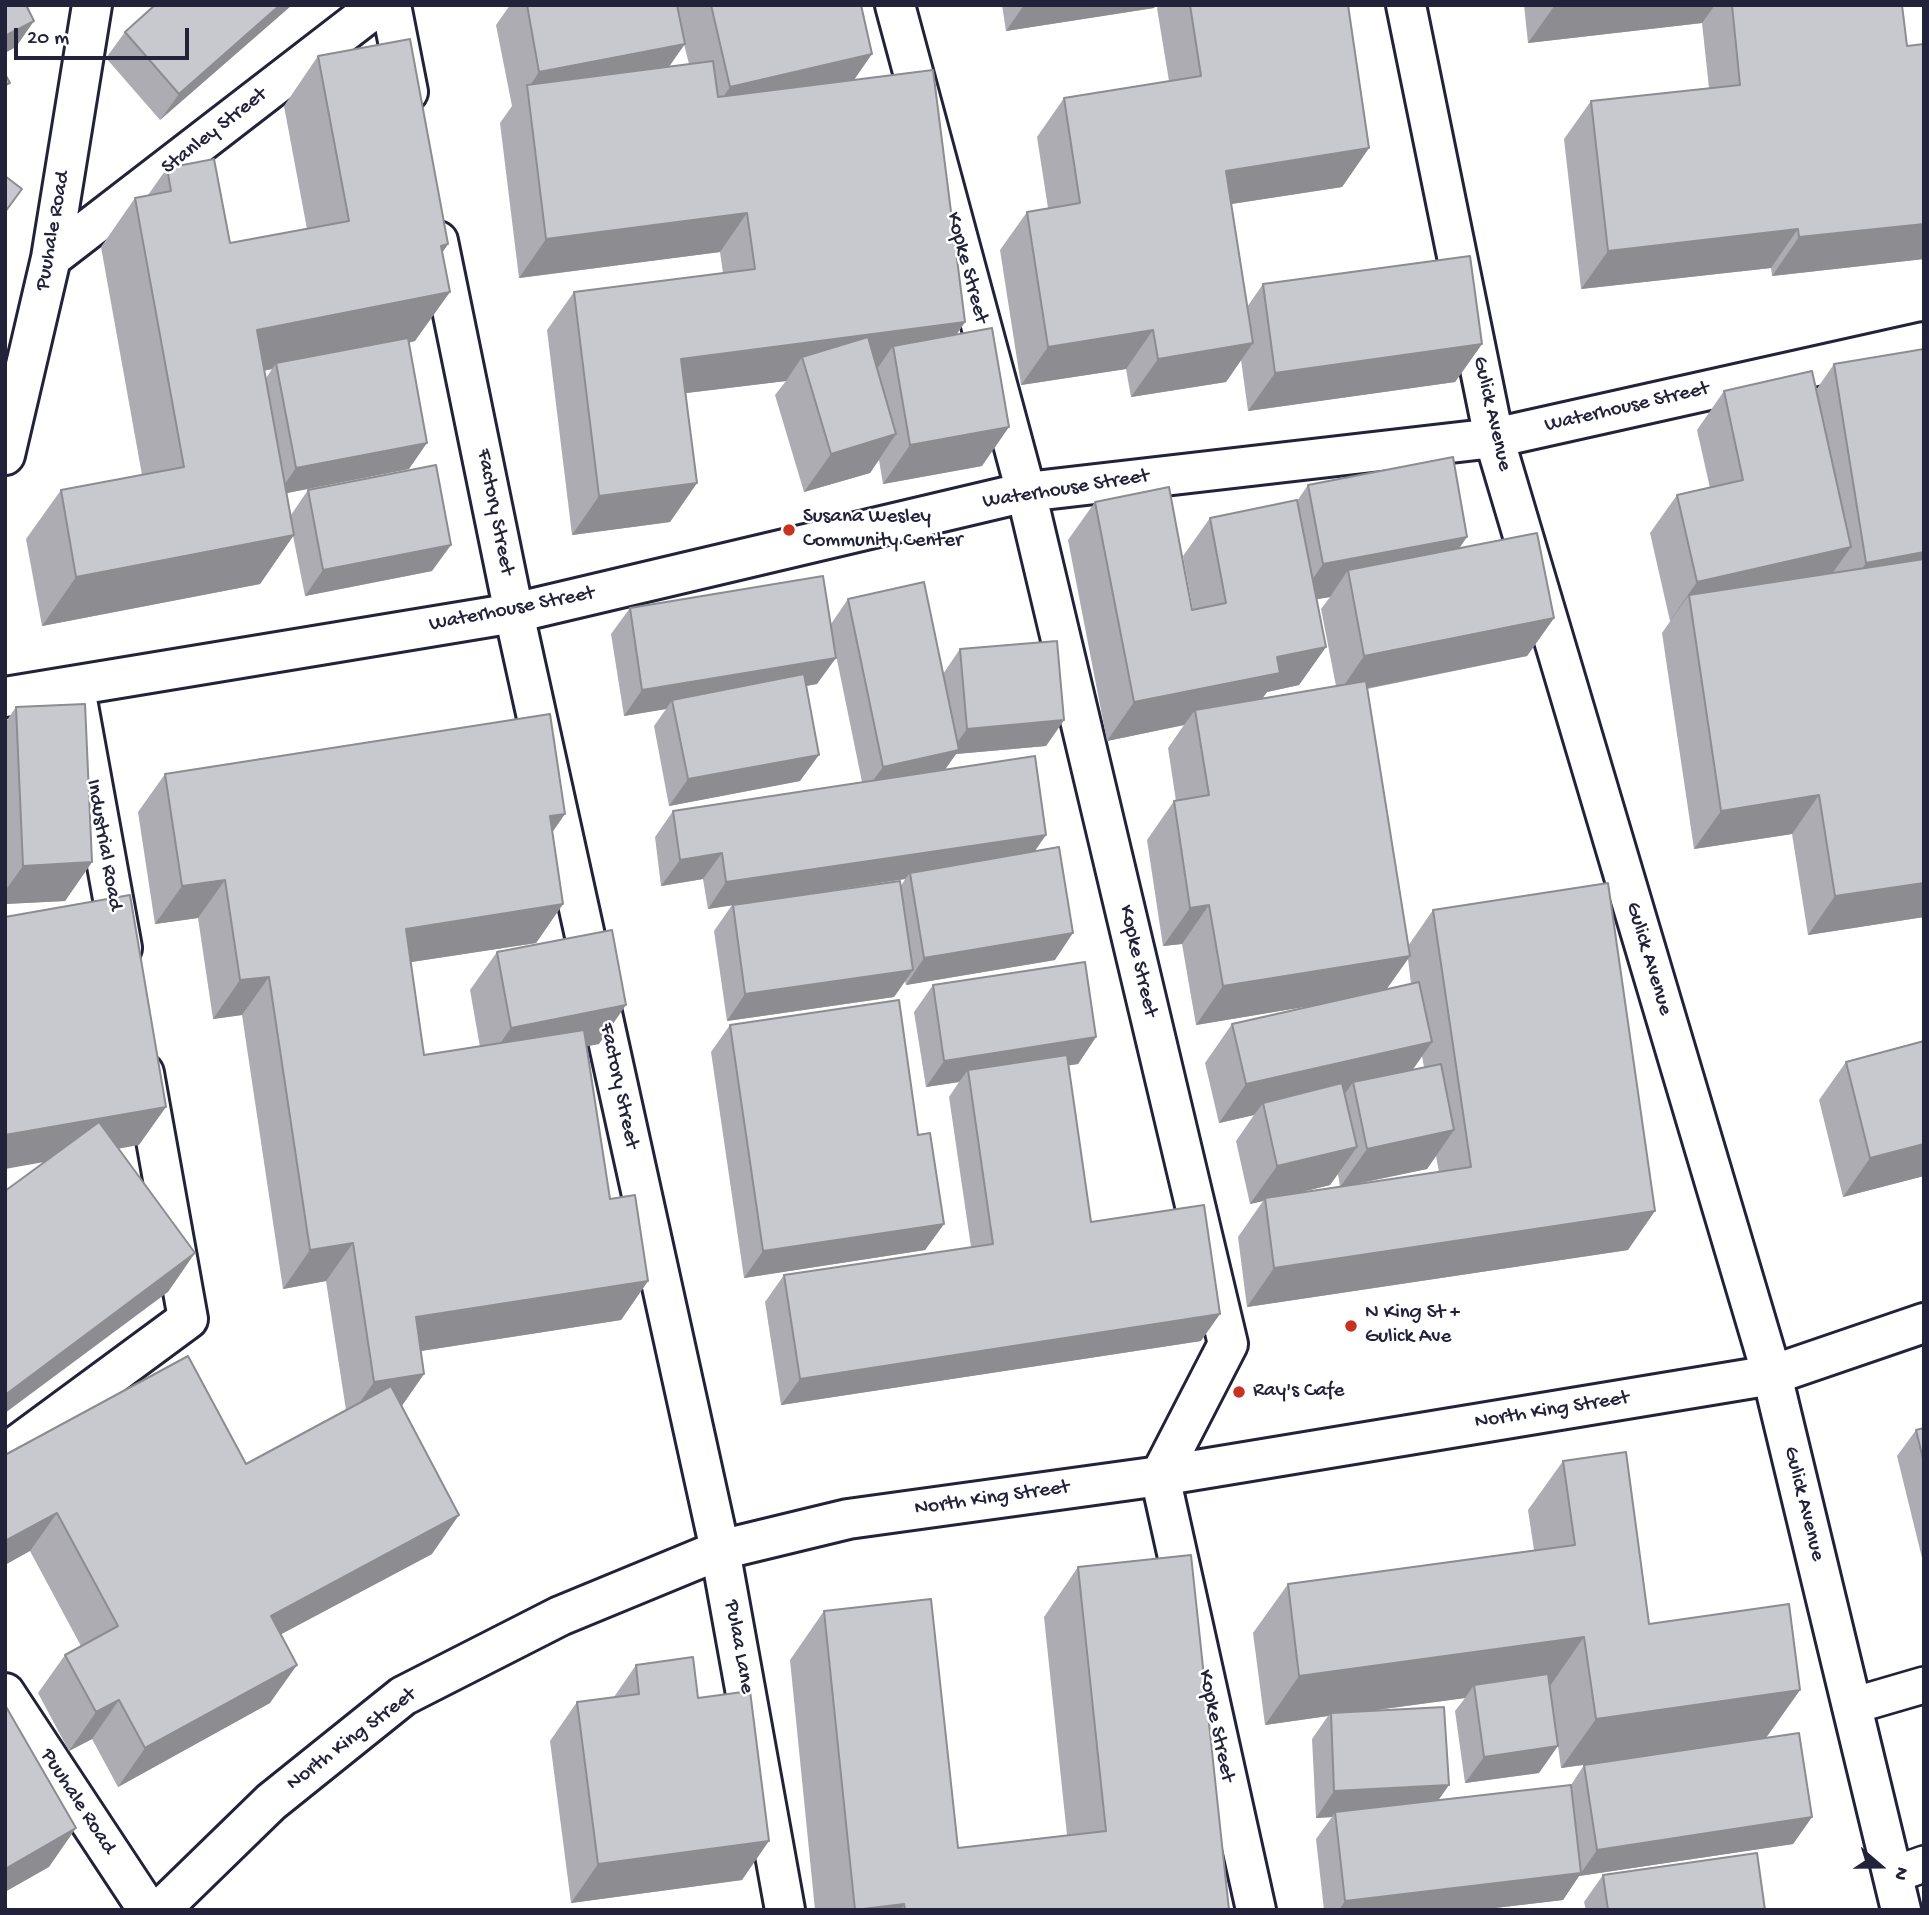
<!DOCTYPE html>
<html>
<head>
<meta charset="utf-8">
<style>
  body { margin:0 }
  #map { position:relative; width:1929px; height:1915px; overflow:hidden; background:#fff; font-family:"Gochi Hand",sans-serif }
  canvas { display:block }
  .frame { position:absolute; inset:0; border:7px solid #22223b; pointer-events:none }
  .north { position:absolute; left:1845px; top:1831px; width:70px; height:70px; -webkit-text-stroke:5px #fff; paint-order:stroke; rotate:110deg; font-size:19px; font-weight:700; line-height:28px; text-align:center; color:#22223b }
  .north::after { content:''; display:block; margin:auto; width:24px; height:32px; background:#22223b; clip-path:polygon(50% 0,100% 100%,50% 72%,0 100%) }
  .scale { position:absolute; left:14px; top:28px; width:175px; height:32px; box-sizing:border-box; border:4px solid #22223b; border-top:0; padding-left:9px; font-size:21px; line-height:24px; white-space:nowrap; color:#22223b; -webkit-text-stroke:5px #fff; paint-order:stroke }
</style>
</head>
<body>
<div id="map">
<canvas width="1929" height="1915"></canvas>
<div class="frame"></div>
<div class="north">N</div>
<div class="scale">20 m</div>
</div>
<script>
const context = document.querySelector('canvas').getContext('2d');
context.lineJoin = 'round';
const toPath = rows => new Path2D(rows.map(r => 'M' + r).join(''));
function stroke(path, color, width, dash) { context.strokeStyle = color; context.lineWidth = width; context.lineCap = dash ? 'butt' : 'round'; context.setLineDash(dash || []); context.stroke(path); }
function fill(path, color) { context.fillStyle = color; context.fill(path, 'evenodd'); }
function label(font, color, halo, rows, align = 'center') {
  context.font = font + ' "Gochi Hand",sans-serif'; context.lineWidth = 5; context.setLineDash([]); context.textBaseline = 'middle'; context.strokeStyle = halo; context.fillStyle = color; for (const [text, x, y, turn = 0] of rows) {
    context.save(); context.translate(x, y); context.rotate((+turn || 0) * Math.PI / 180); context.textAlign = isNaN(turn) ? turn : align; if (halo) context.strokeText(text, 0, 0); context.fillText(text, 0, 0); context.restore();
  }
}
const service = toPath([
  [1852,1706,1924,1685],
  [1893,1875,1924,1864]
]);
const minor = toPath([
  [391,5,408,92],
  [895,5,1026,492,1228,1344,1160,1476,1256,1910],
  [1406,5,1494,438,1772,1375,1901,1910],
  [438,241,514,613,720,1550,785,1910],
  [51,258,379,5],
  [5,455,51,258,92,5],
  [5,697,514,613,1026,492,1494,438,1924,342],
  [78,705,122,948],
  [5,1454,188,1319,144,1073],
  [5,1693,148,1910]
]);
const primary = toPath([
  [160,1910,271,1802,403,1696,560,1616,720,1550,848,1519,1160,1476,1772,1375,1924,1323]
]);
stroke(service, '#22223b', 40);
stroke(minor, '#22223b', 44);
stroke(primary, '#22223b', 44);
stroke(service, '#fff', 35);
stroke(minor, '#fff', 38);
stroke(primary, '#fff', 38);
fill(toPath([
  [155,5,292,5,160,120,106,58,125,32],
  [510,5,861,5,854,80,965,322,956,335,982,466,883,484,879,460,870,473,804,492,775,395,786,381,685,393,697,483,670,522,572,535,547,330,574,292,723,273,720,252,519,278,500,123,512,106,496,25],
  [684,44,689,64,669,67],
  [1002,5,1156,5,1154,8,1006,31],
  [1159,5,1348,5,1369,148,1342,187,1231,204,1247,307,1263,284,1482,344,1455,382,1248,411,1241,360,1226,382,1131,397,1126,369,1021,385,1000,250,1027,212,1048,208,1037,137,1064,98,1169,81,1157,8],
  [1524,5,1902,5,1924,259,1772,276,1771,268,1581,289,1564,139,1591,101,1709,88,1702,23,1528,43],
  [318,56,448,244,442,253,415,341,409,343,409,469,287,493,291,515,308,490,432,571,305,596,293,536,260,584,42,626,26,539,61,490,142,475,101,247,135,198,148,195,167,168,230,243,307,229,284,106],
  [272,369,266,378,264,371],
  [1834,364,1924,917,1808,935,1792,834,1694,849,1662,633,1671,620,1670,621,1650,533,1677,495,1710,488,1697,430,1724,391,1816,390],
  [1308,485,1460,548,1554,618,1527,656,1367,689,1408,946,1433,910,1628,1250,1247,1307,1238,1237,1263,1201,1250,1204,1236,1141,1254,1115,1219,1123,1205,1063,1232,1024,1320,1004,1196,1025,1182,944,1163,946,1147,840,1174,801,1176,801,1168,748,1184,725,1107,741,1068,540,1095,502,1192,610,1193,610,1183,556,1210,518,1297,501],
  [1330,597,1321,609,1336,686,1262,698,1267,692,1299,685,1326,647,1316,599],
  [1408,959,1411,984,1386,990],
  [1422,1056,1424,1067,1412,1070],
  [1436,1156,1439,1172,1347,1186,1427,1169],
  [1338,1174,1340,1187,1294,1194,1330,1185],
  [848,599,943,674,960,649,1064,720,1046,746,956,754,945,770,1035,851,1055,960,906,985,905,981,894,997,727,1021,714,931,732,905,708,909,703,879,661,886,655,837,673,811,862,782,835,650,817,684,806,686,800,781,669,806,654,726,666,709,624,716,611,634,630,608,831,624],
  [905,879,901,886,808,894],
  [16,707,92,862,65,901,5,904,5,723],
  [165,774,552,832,563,904,536,943,411,962,424,1055,480,1047,470,990,497,952,599,1044,586,1046,610,1199,648,1281,621,1320,420,1351,424,1374,401,1406,432,1554,281,1634,270,1703,118,1787,92,1739,69,1751,38,1693,65,1655,81,1646,30,1551,5,1455,246,1464,346,1410,326,1281,283,1289,242,1015,213,1019,198,918,155,924,138,812],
  [933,985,1096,1037,1078,1064,1068,1065,1091,1222,1201,1341,781,1405,765,1302,784,1275,971,1247,949,1097,959,1082,926,1087,914,1012],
  [730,1025,918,1135,944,1224,925,1250,744,1278,711,1052],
  [1924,1041,1924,1176,1843,1197,1819,1100,1846,1062],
  [1924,1428,1924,1566,1897,1456,1916,1430],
  [1563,1461,1649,1624,1800,1690,1766,1738,1812,1817,1793,1844,1579,1876,1563,1900,1478,1910,1324,1910,1316,1839,1332,1817,1316,1818,1312,1739,1328,1716,1265,1725,1253,1633,1288,1584,1534,1550,1528,1510],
  [1550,1686,1561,1768,1642,1757,1584,1765,1571,1785,1438,1800,1449,1785,1369,1711,1465,1698,1455,1711,1465,1783,1539,1773],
  [1078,1567,1229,1910,815,1910,790,1660,824,1611,958,1848,1067,1835,1044,1617],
  [636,1665,698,1698,742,1880,571,1903,550,1741,577,1702,614,1697],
  [1603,1875,1765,1910,1586,1910,1584,1902]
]), '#acacb2');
fill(toPath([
  [280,5,292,5,160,120,179,94],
  [1024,5,1156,5,1154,8,1006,31],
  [1555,5,1715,5,1702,23,1528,43],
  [34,21,16,47,5,53,5,36],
  [685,44,658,82,527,90,539,72],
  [872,54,845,93,703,126,730,87],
  [1369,148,1342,187,1199,209,1226,171],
  [747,213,720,252,519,278,546,239],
  [1924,224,1924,259,1772,276,1799,237],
  [1798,229,1771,268,1581,289,1608,251],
  [448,244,414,294,441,246],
  [450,292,415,341,277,368,276,363,272,369,222,379,257,330],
  [965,322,938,361,893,346,877,369,802,357,786,381,654,397,681,359],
  [1153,330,1126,369,1021,385,1048,347],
  [1253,343,1226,382,1131,397,1158,359],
  [1482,344,1455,382,1248,411,1275,373],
  [1009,427,982,466,883,484,910,445],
  [896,434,870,473,804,492,831,454],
  [427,443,409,469,277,495,296,468],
  [697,483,670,522,572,535,599,496],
  [294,535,260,584,42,626,76,577],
  [1467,537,1440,576,1348,570,1330,597,1296,603,1323,564],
  [451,545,432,571,305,596,323,570],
  [1851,547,1824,585,1689,595,1671,620,1670,621,1697,582],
  [1924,552,1924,586,1839,601,1866,563],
  [1554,618,1527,656,1338,694,1364,656],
  [1326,647,1299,685,1267,692,1253,712,1195,710,1184,725,1107,741,1134,702,1277,657],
  [836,658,817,684,674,708,672,700,666,709,624,716,642,690],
  [1064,720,1046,746,956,754,940,776,864,793,883,767,950,752,967,729],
  [819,755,800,781,669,806,688,779],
  [1819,795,1792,834,1694,849,1721,811],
  [565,814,538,853,550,816],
  [1046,835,1028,861,910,873,905,879,708,909,726,882],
  [722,853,703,879,661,886,680,860],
  [92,862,65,901,5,904,5,891,23,866],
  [225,880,198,918,155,924,182,886],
  [1924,883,1924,917,1808,935,1835,896],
  [563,904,536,943,379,967,406,929],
  [1209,905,1182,944,1163,946,1190,908],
  [1073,933,1055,960,906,985,924,958],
  [1410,956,1383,994,1196,1025,1223,986],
  [913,970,894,997,727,1021,745,994],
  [269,977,242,1015,213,1019,240,980],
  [626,1005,599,1044,484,1066,511,1028],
  [1096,1037,1078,1064,969,1081,968,1070,959,1082,926,1087,944,1061],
  [1432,1042,1405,1081,1353,1082,1345,1094,1265,1112,1263,1103,1254,1115,1219,1123,1246,1084],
  [166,1107,139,1145,5,1169,5,1135],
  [1454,1130,1427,1169,1340,1187,1367,1149],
  [1924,1144,1924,1176,1843,1197,1870,1158],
  [1357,1147,1330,1185,1265,1201,1265,1198,1263,1201,1250,1204,1277,1166],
  [1655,1211,1628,1250,1247,1307,1274,1268],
  [944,1224,925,1250,744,1278,763,1251],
  [353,1243,326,1281,283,1289,310,1250],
  [195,1253,168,1292,5,1413,5,1395],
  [648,1281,621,1320,389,1356,416,1317],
  [1220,1314,1201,1341,781,1405,800,1379],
  [424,1374,397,1413,347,1421,374,1382],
  [57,1513,30,1551,5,1565,5,1541],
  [459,1515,432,1554,244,1654,271,1616],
  [1584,1637,1550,1686,1474,1685,1465,1698,1331,1716,1331,1713,1328,1716,1265,1725,1299,1676],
  [297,1665,270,1703,118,1787,145,1748],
  [1800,1690,1765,1739,1561,1768,1596,1719],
  [119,1700,92,1739,69,1751,96,1712],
  [1558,1746,1539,1773,1465,1783,1484,1757],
  [1449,1785,1430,1812,1335,1812,1332,1817,1316,1818,1334,1791],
  [1812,1817,1793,1844,1579,1876,1563,1900,1478,1910,1339,1910,1345,1901,1581,1873,1597,1850],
  [76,1828,49,1867,5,1892,5,1869],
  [769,1841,742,1880,571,1903,598,1864],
  [904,1904,901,1910,859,1910]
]), '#8c8c91');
const building = toPath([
  [5,5,26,5,34,21,5,36,5,5],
  [155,5,280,5,179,94,125,32,155,5],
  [527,5,677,5,685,44,539,72,527,5],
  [711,5,861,5,872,54,730,87,711,5],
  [1190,5,1348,5,1369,148,1226,171,1253,343,1158,359,1153,330,1048,347,1027,212,1080,203,1064,98,1201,76,1190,5],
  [1732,5,1902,5,1907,46,1924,44,1924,224,1799,237,1798,229,1608,251,1591,101,1740,85,1732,5],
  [410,39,448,244,441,246,450,292,257,330,294,535,76,577,61,490,184,467,135,198,171,191,167,168,214,159,230,243,349,221,318,56,410,39],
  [713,61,718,97,933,70,965,322,681,359,697,483,599,496,574,292,755,269,747,213,546,239,527,85,713,61],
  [5,74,10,83,5,85,5,74],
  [5,176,22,189,5,212,5,176],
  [1470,256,1482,344,1275,373,1263,284,1470,256],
  [992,328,1009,427,910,445,893,346,992,328],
  [868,337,896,434,831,454,802,357,868,337],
  [408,338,427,443,296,468,276,363,408,338],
  [1924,349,1924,552,1866,563,1834,364,1924,349],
  [1812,371,1851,547,1697,582,1677,495,1743,480,1724,391,1812,371],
  [1453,457,1467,537,1323,564,1308,485,1453,457],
  [436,465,451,545,323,570,308,490,436,465],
  [1169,487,1192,610,1226,603,1210,518,1297,500,1326,647,1277,657,1280,673,1134,702,1095,502,1169,487],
  [1537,533,1554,618,1364,656,1348,570,1537,533],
  [1924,559,1924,883,1835,896,1819,795,1721,811,1689,595,1924,559],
  [823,576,836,658,642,690,630,608,823,576],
  [924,582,959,750,883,767,848,599,924,582],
  [1057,641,1064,720,967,729,960,649,1057,641],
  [804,674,819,755,688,779,672,700,804,674],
  [1366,681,1410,956,1223,986,1209,905,1190,908,1174,801,1209,795,1195,710,1366,681],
  [85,704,92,862,23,866,16,707,85,704],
  [550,714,565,814,550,816,563,904,406,929,424,1055,584,1030,610,1199,635,1195,648,1281,416,1317,424,1374,374,1382,353,1243,310,1250,269,977,240,980,225,880,182,886,165,774,550,714],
  [1035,756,1046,835,726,882,722,853,680,860,673,811,1035,756],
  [1059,847,1073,933,924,958,910,873,1059,847],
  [900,881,913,970,745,994,733,905,900,881],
  [1608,883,1655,1211,1274,1268,1265,1198,1471,1167,1433,910,1608,883],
  [130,895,166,1107,5,1135,5,917,130,895],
  [612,930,626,1005,511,1028,497,952,612,930],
  [1085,962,1096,1037,944,1061,933,985,1085,962],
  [1419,982,1432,1042,1246,1084,1232,1024,1419,982],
  [899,1000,918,1135,930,1133,944,1224,763,1251,730,1025,899,1000],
  [1924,1041,1924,1144,1870,1158,1846,1062,1924,1041],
  [1067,1055,1091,1222,1204,1205,1220,1314,800,1379,784,1275,993,1244,968,1070,1067,1055],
  [1441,1064,1454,1130,1367,1149,1353,1082,1441,1064],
  [1342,1083,1357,1147,1277,1166,1263,1103,1342,1083],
  [99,1122,195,1253,5,1395,5,1191,99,1122],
  [188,1356,246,1464,391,1386,459,1515,271,1616,297,1665,145,1748,119,1700,96,1712,65,1655,118,1626,57,1513,5,1541,5,1455,188,1356],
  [1924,1428,1924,1463,1916,1430,1924,1428],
  [1626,1452,1649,1624,1789,1604,1800,1690,1596,1719,1584,1637,1299,1676,1288,1584,1575,1545,1563,1461,1626,1452],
  [1191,1555,1229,1910,905,1910,904,1904,855,1910,824,1611,931,1599,958,1848,1106,1831,1078,1567,1191,1555],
  [693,1657,698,1698,750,1691,769,1841,598,1864,577,1702,639,1694,636,1665,693,1657],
  [1548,1674,1558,1746,1484,1757,1474,1685,1548,1674],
  [5,1705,76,1828,5,1869,5,1705],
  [1444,1707,1449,1785,1334,1791,1331,1713,1444,1707],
  [1799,1733,1812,1817,1597,1850,1584,1765,1799,1733],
  [1571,1785,1581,1873,1345,1901,1335,1812,1571,1785],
  [1757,1853,1765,1910,1608,1910,1603,1875,1757,1853]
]);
fill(building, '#c8c8cf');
stroke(building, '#8c8c91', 2);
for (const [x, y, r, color] of [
  [789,530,7,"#c8321e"],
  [1351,1326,7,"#c8321e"],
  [1239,1392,7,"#c8321e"]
]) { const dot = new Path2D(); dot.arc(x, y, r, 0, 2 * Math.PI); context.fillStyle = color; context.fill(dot); stroke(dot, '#fff', 2.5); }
label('21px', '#22223b', '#fff', [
  ["Stanley Street",215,132,-38],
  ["Puuhale Road",54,231,-80],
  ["Kopke Street",966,268,75],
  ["Waterhouse Street",1627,408,-13],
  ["Gulick Avenue",1491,414,77],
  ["Waterhouse Street",1066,490,-9],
  ["Factory Street",494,512,79],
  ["Waterhouse Street",512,610,-11],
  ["Industrial Road",103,845,80],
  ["Gulick Avenue",1648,959,73],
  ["Kopke Street",1137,961,77],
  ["Factory Street",618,1086,78],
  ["North King Street",1552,1411,-9],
  ["North King Street",992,1499,-8],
  ["Gulick Avenue",1803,1504,76],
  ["Pulaa Lane",738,1647,80],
  ["Kopke Street",1215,1726,78],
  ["North King Street",352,1740,-37],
  ["Puuhale Road",77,1802,57]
]);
label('21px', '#22223b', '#fff', [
  ["Susana Wesley",803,518],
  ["Community Center",803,542],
  ["N King St +",1365,1314],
  ["Gulick Ave",1365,1338],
  ["Ray's Cafe",1253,1392]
], 'left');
</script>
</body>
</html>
